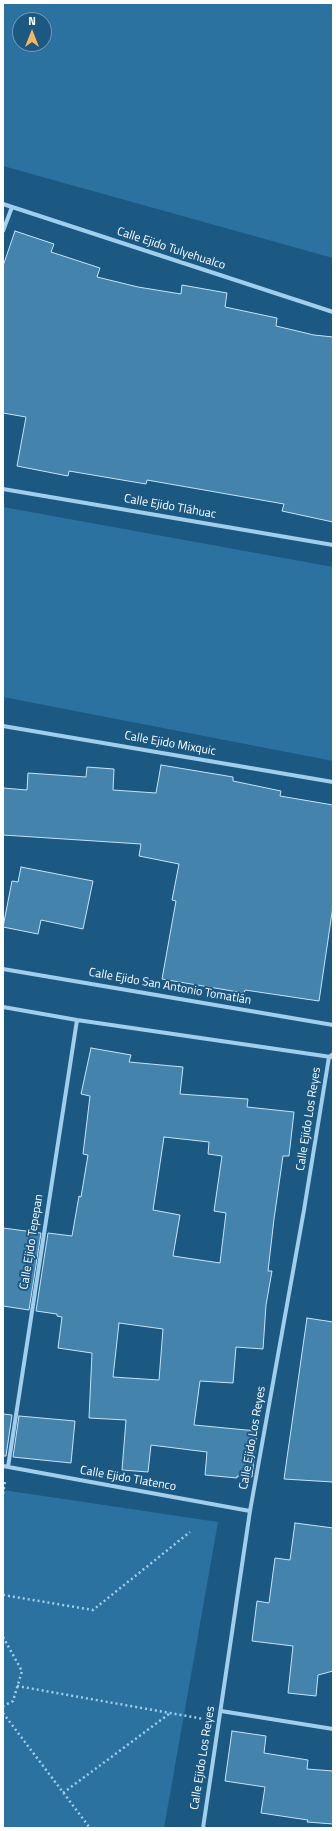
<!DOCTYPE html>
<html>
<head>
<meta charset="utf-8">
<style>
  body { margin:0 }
  #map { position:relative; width:336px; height:1831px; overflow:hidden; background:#1b5983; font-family:"Titillium Web",sans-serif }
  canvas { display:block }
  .frame { position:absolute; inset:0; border:4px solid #fff; pointer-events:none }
  .north { position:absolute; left:12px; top:12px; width:40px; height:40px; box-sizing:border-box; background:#1b5983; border:1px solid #769bb5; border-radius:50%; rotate:0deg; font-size:11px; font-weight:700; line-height:16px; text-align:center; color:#fff }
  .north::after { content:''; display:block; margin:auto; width:14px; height:18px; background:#fcb55e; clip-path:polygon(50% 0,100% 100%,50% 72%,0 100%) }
</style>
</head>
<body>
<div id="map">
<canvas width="336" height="1831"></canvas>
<div class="frame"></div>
<div class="north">N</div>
</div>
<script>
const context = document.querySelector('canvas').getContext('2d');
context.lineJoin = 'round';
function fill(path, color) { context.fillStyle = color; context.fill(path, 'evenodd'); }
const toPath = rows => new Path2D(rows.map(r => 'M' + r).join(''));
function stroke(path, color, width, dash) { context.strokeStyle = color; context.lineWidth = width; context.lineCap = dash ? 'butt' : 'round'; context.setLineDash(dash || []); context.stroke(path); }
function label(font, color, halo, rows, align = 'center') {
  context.font = font + ' "Titillium Web",sans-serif'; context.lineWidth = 4; context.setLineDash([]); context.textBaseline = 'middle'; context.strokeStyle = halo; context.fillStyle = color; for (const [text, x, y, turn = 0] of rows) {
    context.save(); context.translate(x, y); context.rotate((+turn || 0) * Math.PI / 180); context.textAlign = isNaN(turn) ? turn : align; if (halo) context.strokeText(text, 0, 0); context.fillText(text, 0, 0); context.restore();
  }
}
fill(toPath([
  [3,3,333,3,333,258,3,166],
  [20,20,44,20,44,44,20,44],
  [3,507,333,567,333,761,3,697],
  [3,1490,218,1522,164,1828,3,1828]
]), '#2b72a0');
const building = toPath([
  [15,231,54,244,51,252,100,268,97,277,138,287,181,294,182,285,227,293,225,307,277,318,276,326,314,335,333,337,333,522,282,511,284,504,147,480,146,484,69,471,68,476,17,466,26,417,3,413,3,266,15,231],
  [161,765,233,777,233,781,281,791,280,796,333,805,333,906,319,1001,245,990,244,993,162,979,176,901,172,900,179,864,139,856,141,844,3,835,3,788,27,790,28,773,86,777,87,767,114,769,113,790,156,793,161,765],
  [21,867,93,881,83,929,41,920,38,934,3,927,12,881,18,882,21,867],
  [91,1048,131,1055,129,1062,183,1067,180,1094,248,1099,247,1107,294,1112,289,1156,283,1156,274,1219,268,1271,272,1271,266,1305,263,1349,236,1347,233,1383,200,1381,194,1425,257,1431,252,1477,237,1476,237,1478,205,1475,207,1452,151,1445,148,1472,122,1470,126,1420,89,1418,92,1353,58,1348,62,1317,57,1316,57,1314,36,1311,48,1233,72,1236,79,1196,81,1197,88,1155,83,1154,90,1096,81,1094,91,1048],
  [164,1137,209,1142,208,1154,222,1156,214,1211,226,1213,220,1263,173,1256,180,1215,153,1210,164,1137],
  [119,1323,163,1329,159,1380,113,1377,119,1323],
  [3,1228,41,1233,29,1310,3,1306,3,1228],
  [307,1318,333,1322,333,1482,284,1479,307,1318],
  [3,1414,12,1415,6,1456,3,1456,3,1414],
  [19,1416,75,1421,71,1463,13,1457,19,1416],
  [295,1523,333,1528,333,1671,318,1675,316,1696,288,1693,293,1646,252,1641,257,1601,269,1603,275,1558,290,1560,295,1523],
  [232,1731,266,1736,264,1753,308,1760,307,1769,333,1771,333,1824,307,1822,308,1820,261,1813,265,1787,225,1781,232,1731]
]);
fill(building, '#4483ac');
stroke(building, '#c6e4f8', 1);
stroke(toPath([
  [3,1494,5,1482],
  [3,1595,93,1610,190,1532],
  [3,1637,22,1671,13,1701,3,1706],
  [17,1686,204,1719],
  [3,1713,90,1828],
  [63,1793,169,1714]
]), '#a1ceeb', 2.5, [2, 3]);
stroke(toPath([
  [3,204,333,312],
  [3,231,12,207],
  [3,489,333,545],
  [3,726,333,782],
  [3,969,333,1025],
  [3,1007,77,1020,331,1057],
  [3,1466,250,1511],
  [8,1467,77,1020],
  [221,1711,333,1729],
  [203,1828,250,1511,304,1210,329,1057,333,1054]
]), '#a1ceeb', 4);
label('12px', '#fff', '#1b5983', [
  ["Calle Ejido Tulyehualco",171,249,18],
  ["Calle Ejido Tláhuac",170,507,10],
  ["Calle Ejido Mixquic",170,744,10],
  ["Calle Ejido San Antonio Tomatlán",170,987,10],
  ["Calle Ejido Los Reyes",309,1119,-81],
  ["Calle Ejido Tepepan",32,1242,-81],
  ["Calle Ejido Los Reyes",253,1438,-80],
  ["Calle Ejido Tlatenco",128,1479,10],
  ["Calle Ejido Los Reyes",203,1758,-81]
]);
</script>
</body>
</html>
